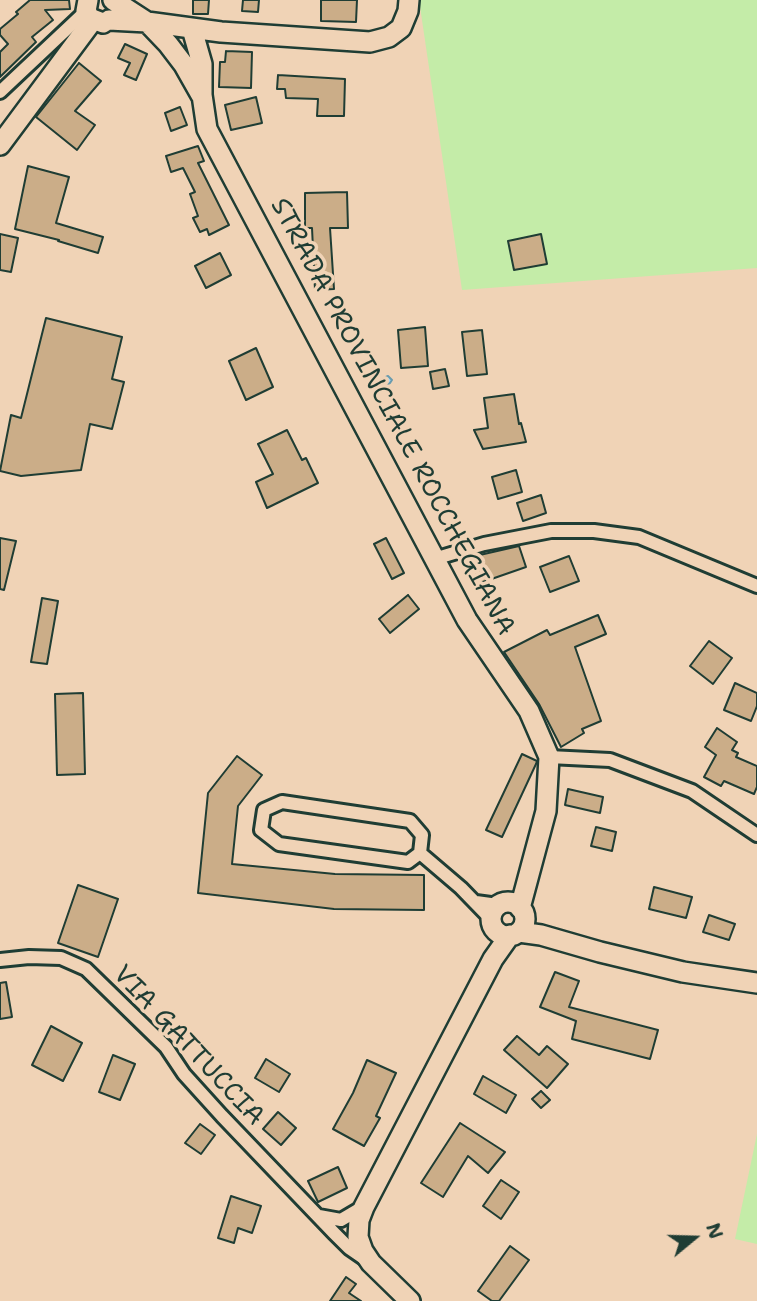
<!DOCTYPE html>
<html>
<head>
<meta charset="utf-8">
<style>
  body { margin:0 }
  #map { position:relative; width:757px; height:1301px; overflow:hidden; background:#f0d3b6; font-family:"Shantell Sans",sans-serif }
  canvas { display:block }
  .north { position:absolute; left:659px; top:1203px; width:70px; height:70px; -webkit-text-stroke:5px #f0d3b6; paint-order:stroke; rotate:71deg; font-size:19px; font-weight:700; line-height:28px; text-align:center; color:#1f3d34 }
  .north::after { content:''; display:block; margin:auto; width:24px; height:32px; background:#1f3d34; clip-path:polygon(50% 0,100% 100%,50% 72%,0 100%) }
</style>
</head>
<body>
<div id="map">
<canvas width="757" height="1301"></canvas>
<div class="north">N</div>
</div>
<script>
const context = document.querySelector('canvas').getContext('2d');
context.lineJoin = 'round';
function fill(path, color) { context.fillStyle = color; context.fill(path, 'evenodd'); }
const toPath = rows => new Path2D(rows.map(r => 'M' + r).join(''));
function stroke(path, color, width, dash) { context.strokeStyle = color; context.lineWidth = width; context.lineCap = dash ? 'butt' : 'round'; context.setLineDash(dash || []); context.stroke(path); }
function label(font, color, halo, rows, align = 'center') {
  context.font = font + ' "Shantell Sans",sans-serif'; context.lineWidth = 7; context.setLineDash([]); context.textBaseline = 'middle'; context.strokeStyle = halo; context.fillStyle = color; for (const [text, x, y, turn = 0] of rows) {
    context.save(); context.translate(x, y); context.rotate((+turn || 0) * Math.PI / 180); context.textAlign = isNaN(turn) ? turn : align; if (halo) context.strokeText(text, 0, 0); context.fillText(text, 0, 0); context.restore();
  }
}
fill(toPath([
  [419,0,757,0,757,268,462,290],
  [757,1134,757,1244,735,1239]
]), '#c4eca8');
const water = toPath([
  [388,376,392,380,390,383,373,390,368,388,368,381,377,381,388,376]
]);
fill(water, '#9cdafe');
stroke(water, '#6a9bad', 2);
const building = toPath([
  [30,0,69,0,70,9,45,10,53,20,32,37,36,42,0,77,0,52,8,44,0,35,0,29,18,14,16,12,30,0],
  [193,0,209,0,208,14,193,14,193,0],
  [243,0,259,0,258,12,242,11,243,0],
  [321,0,357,0,356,22,321,21,321,0],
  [125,44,147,54,136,80,124,75,130,63,118,58,125,44],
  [226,51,252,52,251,88,219,87,220,62,225,62,226,51],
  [79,63,101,81,75,111,95,125,77,150,36,117,79,63],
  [278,75,345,79,344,116,317,116,318,99,286,98,285,89,277,89,278,75],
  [256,97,262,123,231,130,225,105,256,97],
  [180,107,187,125,171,131,165,113,180,107],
  [198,146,204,161,198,163,229,225,209,235,207,229,200,232,193,218,198,216,190,194,195,192,183,168,171,172,166,156,198,146],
  [28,166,69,177,56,223,103,237,98,253,58,241,59,240,15,229,28,166],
  [347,192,348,228,330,228,334,289,315,290,312,228,305,228,305,193,347,192],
  [0,234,18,238,11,272,0,270,0,234],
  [541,234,547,264,514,270,508,241,541,234],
  [220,253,231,275,206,288,195,266,220,253],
  [46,318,122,337,112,379,124,382,112,429,90,424,81,470,21,476,0,471,11,415,21,418,46,318],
  [425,327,428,366,401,368,398,330,425,327],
  [482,330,487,374,467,376,462,332,482,330],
  [256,348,273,387,246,400,229,361,256,348],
  [445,369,449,386,433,389,430,372,445,369],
  [514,394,519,424,521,423,526,442,483,449,474,430,488,428,484,398,514,394],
  [287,430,302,460,306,458,318,483,267,508,256,482,273,474,258,444,287,430],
  [516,470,522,492,498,499,492,477,516,470],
  [541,495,546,513,523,521,517,503,541,495],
  [0,538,16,541,4,590,0,589,0,538],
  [386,538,404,573,392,579,374,544,386,538],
  [519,546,526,567,480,583,471,557,519,546],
  [569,556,579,581,550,592,540,567,569,556],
  [408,595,419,609,390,633,379,619,408,595],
  [42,598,58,601,47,664,31,662,42,598],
  [598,615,606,634,575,647,601,721,582,729,584,733,561,747,539,704,504,652,547,630,550,635,598,615],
  [709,641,732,658,713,684,690,666,709,641],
  [735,683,757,693,757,706,751,721,724,710,735,683],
  [83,693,85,774,57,775,55,694,83,693],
  [717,728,737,742,732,750,738,753,736,757,757,766,757,787,754,794,724,781,721,786,704,777,716,755,705,747,717,728],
  [522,754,537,761,536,764,502,837,486,830,522,754],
  [237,756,262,775,238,806,232,864,335,874,424,875,424,910,334,909,198,893,208,793,237,756],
  [568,789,603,797,600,813,565,805,568,789],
  [596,827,616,832,612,851,591,846,596,827],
  [78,885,118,899,98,957,58,943,78,885],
  [654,887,692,897,686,918,649,909,654,887],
  [709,915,735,924,729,940,703,932,709,915],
  [555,972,579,981,569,1007,658,1030,650,1059,572,1039,576,1021,540,1007,555,972],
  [6,982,12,1017,0,1019,0,983,6,982],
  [51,1026,82,1043,63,1081,32,1065,51,1026],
  [517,1036,539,1055,547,1046,568,1064,547,1088,504,1050,517,1036],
  [113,1055,135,1064,120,1100,99,1092,113,1055],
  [266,1059,290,1074,279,1092,255,1078,266,1059],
  [367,1060,396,1073,376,1116,380,1118,364,1146,333,1129,353,1093,367,1060],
  [483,1076,516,1095,506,1113,474,1094,483,1076],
  [541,1091,550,1100,541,1108,532,1099,541,1091],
  [278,1112,296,1128,281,1145,263,1129,278,1112],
  [460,1123,505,1152,488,1173,468,1156,443,1197,421,1183,460,1123],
  [200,1124,215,1135,201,1154,185,1143,200,1124],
  [338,1167,347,1188,318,1202,308,1181,338,1167],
  [501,1180,519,1192,501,1219,483,1206,501,1180],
  [231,1196,261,1206,252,1233,238,1228,234,1243,218,1238,231,1196],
  [510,1246,529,1260,499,1301,492,1301,478,1291,510,1246],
  [346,1277,356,1284,349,1293,361,1301,330,1301,346,1277]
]);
fill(building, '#cbad88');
stroke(building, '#1f3d34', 2);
const street = toPath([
  [0,92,86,11],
  [434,559,484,544,551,531,594,531,639,537,757,586],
  [549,757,610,760,692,791,757,835],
  [282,802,410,821,422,835,420,853,408,862,279,844,261,830,264,810,282,802],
  [420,853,461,888,491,919],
  [476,902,498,905],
  [0,960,29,957,61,958,86,969,166,1047,184,1074,222,1116,334,1233,349,1248,365,1259],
  [319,1216,341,1220,363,1207]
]);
const secondary = toPath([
  [88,0,86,11,90,18,103,23],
  [113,0,147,22,168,44,184,65,201,95],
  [109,20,147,22,221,32,370,42,389,37,401,28,408,11,409,0],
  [192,29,202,64,202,95,207,129,467,620,529,711,549,757,546,811,520,908],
  [0,145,93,20],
  '491 919a17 17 0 1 1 34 0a17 17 0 1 1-34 0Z',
  [519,932,541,935,600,952,683,972,757,983],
  [410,1301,371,1263,363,1251,358,1237,359,1220,364,1207,493,959,510,935]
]);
stroke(street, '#1f3d34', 18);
stroke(secondary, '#1f3d34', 24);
stroke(street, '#f0d3b6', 12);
stroke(secondary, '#f0d3b6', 19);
label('26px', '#1f3d34', '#f0d3b6', [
  ["STRADA PROVINCIALE ROCCHEGIANA",392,417,62],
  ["VIA GATTUCCIA",188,1046,47]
]);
</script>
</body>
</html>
